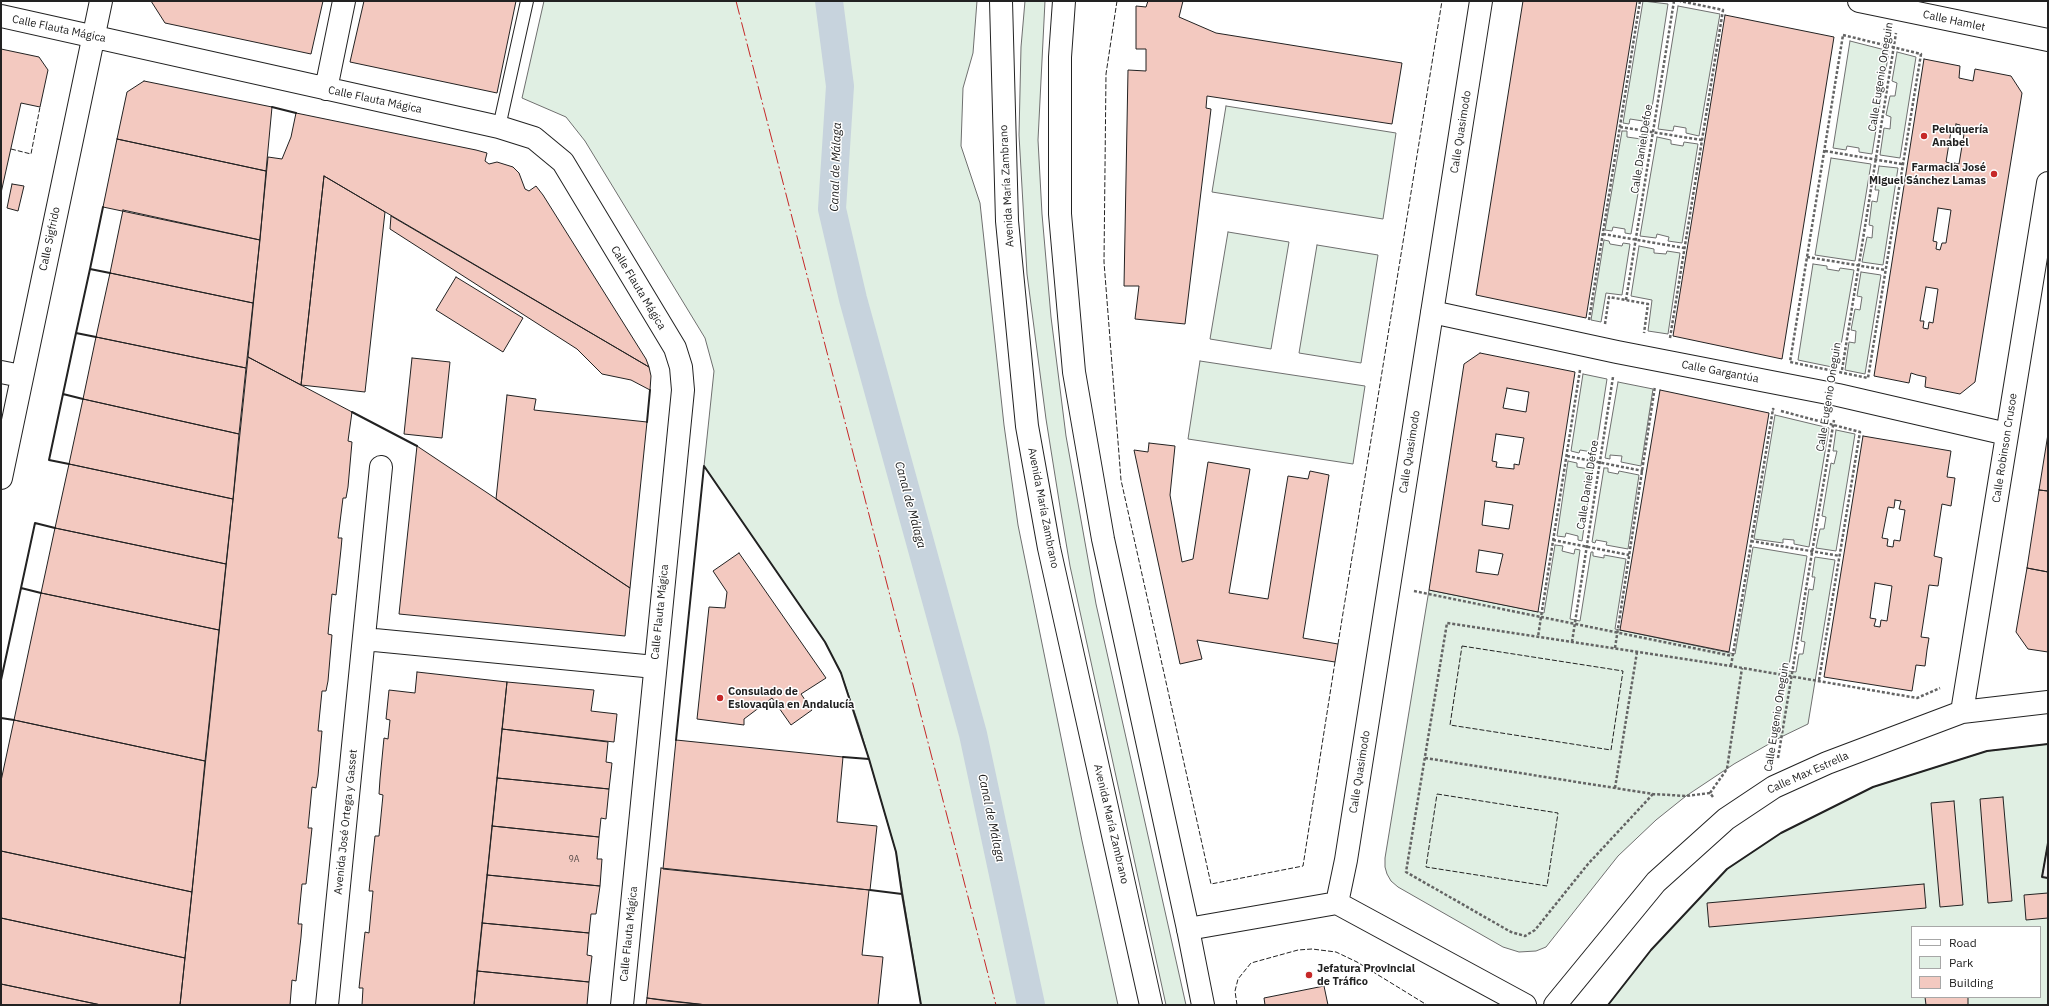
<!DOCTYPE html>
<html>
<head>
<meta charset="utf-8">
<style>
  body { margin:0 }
  #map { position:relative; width:2049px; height:1006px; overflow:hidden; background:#fff; font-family:"IBM Plex Sans",sans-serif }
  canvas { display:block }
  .frame { position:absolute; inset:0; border:2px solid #222; pointer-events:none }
  .legend { position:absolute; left:1911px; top:926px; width:130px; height:72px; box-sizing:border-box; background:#fff; border:1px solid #a7a7a7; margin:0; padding:5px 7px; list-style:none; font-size:12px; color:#222 }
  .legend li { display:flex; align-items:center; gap:8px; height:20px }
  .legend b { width:20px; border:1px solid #a7a7a7 }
</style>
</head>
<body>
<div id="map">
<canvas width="2049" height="1006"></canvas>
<div class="frame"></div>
<ul class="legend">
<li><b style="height:5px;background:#fff"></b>Road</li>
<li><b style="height:11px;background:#e0efe3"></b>Park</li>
<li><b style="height:11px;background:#f3c9c0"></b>Building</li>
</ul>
</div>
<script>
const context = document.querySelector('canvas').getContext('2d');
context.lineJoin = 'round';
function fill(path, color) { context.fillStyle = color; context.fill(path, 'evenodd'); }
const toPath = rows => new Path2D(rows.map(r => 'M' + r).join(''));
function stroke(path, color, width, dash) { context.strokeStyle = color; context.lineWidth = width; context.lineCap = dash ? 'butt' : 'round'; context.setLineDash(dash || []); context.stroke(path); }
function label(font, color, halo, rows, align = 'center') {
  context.font = font + ' "IBM Plex Sans",sans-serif'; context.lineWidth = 3; context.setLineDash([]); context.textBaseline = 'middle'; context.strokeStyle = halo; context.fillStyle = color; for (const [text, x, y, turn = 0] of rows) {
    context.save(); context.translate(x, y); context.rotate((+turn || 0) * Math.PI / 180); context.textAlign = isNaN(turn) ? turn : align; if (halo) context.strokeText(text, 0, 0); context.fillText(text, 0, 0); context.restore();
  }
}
const green = toPath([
  [544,1,977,1,973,53,963,88,961,146,980,203,1004,425,1018,525,1082,841,1118,1005,921,1005,896,852,859,725,841,673,825,642,704,466,714,371,705,338,585,141,566,117,522,98,544,1],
  [1025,1,1045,1,1038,140,1042,214,1051,317,1066,436,1096,604,1186,1005,1166,1005,1070,566,1061,513,1046,419,1027,274,1019,135,1021,47,1025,1],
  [1643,1,1668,4,1649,127,1643,126,1643,121,1630,119,1629,124,1623,123,1643,1],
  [1678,6,1720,14,1699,136,1686,133,1686,128,1674,126,1673,131,1658,129,1678,6],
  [1850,41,1889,51,1872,154,1859,152,1859,148,1847,146,1846,150,1833,148,1850,41],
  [1897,52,1916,57,1900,158,1880,155,1884,128,1890,129,1891,117,1886,115,1890,96,1895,96,1897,83,1892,81,1897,52],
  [1226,106,1396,133,1383,219,1212,192,1226,106],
  [1622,131,1627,131,1627,137,1641,139,1642,134,1648,135,1631,234,1625,233,1625,229,1613,227,1612,231,1605,230,1622,131],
  [1657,137,1671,140,1671,144,1683,146,1684,142,1698,144,1682,243,1668,241,1669,237,1657,234,1656,238,1640,236,1657,137],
  [1831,158,1871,164,1855,261,1815,255,1831,158],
  [1879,166,1898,168,1883,265,1862,262,1867,237,1872,238,1873,226,1869,225,1872,201,1877,202,1879,190,1875,190,1879,166],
  [1228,232,1289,242,1271,349,1210,339,1228,232],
  [1604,240,1609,241,1610,244,1622,246,1623,243,1630,244,1622,295,1606,293,1601,322,1591,320,1604,240],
  [1317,245,1378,255,1361,363,1299,353,1317,245],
  [1639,246,1654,249,1654,253,1666,254,1667,251,1680,253,1668,334,1648,331,1652,300,1631,296,1639,246],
  [1813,264,1827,266,1827,269,1839,271,1840,268,1854,270,1837,368,1798,360,1813,264],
  [1861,272,1881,275,1865,374,1845,370,1849,342,1855,343,1856,331,1851,330,1855,309,1860,310,1862,297,1857,296,1861,272],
  [1200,361,1365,386,1353,464,1188,439,1200,361],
  [1583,374,1607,379,1595,457,1592,456,1592,452,1580,450,1579,453,1571,451,1583,374],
  [1618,382,1653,389,1641,466,1621,462,1622,456,1610,455,1610,459,1605,458,1618,382],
  [1775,415,1829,428,1809,547,1794,544,1794,540,1783,539,1783,543,1754,539,1775,415],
  [1836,430,1855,434,1836,551,1816,548,1820,529,1824,529,1826,517,1822,516,1831,463,1834,464,1837,451,1833,451,1836,430],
  [1568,461,1577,463,1577,467,1589,469,1590,466,1593,466,1582,541,1578,540,1578,536,1566,533,1565,537,1557,536,1568,461],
  [1604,468,1608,468,1608,472,1618,474,1619,471,1639,475,1628,549,1606,545,1607,542,1596,540,1595,543,1592,542,1604,468],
  [1555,545,1563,546,1562,551,1574,554,1575,549,1580,550,1570,619,1580,621,1591,552,1593,552,1593,556,1604,558,1604,555,1626,559,1615,629,1735,654,1753,547,1807,556,1788,671,1796,672,1799,654,1803,654,1805,642,1801,641,1809,589,1813,590,1815,577,1812,577,1815,557,1835,560,1808,724,1781,737,1734,764,1686,796,1656,820,1618,856,1546,947,1536,951,1519,952,1503,947,1398,887,1391,881,1387,874,1385,867,1385,858,1429,590,1544,613,1555,545],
  [2048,744,2048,843,2042,877,2048,878,2048,1005,1608,1005,1651,950,1727,869,1781,833,1873,787,1987,751,2048,744],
  [1912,927,2040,927,2040,997,1912,997,1912,927]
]);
fill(green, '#e0efe3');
stroke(green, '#6f6f6f', 1);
const parking = toPath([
  [2048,843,2048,878,2042,877,2048,843]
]);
fill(parking, '#ededed');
stroke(parking, '#6f6f6f', 1);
stroke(toPath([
  [829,1,840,86,832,209,853,299,973,734,1031,1005]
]), '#c7d3dd', 28);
const building = toPath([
  [151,1,323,1,311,54,165,23,151,1],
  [364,1,516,1,497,93,350,62,364,1],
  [1148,1,1183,1,1179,17,1216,33,1402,63,1392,124,1207,96,1206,108,1211,109,1185,324,1135,319,1139,286,1124,286,1128,70,1146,71,1146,49,1136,49,1136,6,1146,7,1148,1],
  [1523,1,1637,1,1586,318,1476,295,1523,1],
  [1725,15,1834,37,1782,359,1673,336,1725,15],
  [1,49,39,57,48,70,40,107,21,103,1,193,1,49],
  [1924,59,1960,66,1959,78,1973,81,1975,69,2011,76,2022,93,1975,382,1960,394,1925,387,1926,377,1917,375,1911,373,1909,383,1874,376,1924,59],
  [1956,124,1960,125,1960,133,1964,134,1959,164,1954,163,1953,171,1949,170,1950,163,1946,162,1951,131,1955,132,1956,124],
  [1938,208,1951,210,1946,243,1942,243,1940,250,1936,249,1937,242,1933,241,1938,208],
  [1926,287,1938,289,1933,323,1929,322,1928,329,1923,328,1924,321,1920,321,1926,287],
  [144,81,272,107,266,171,117,139,127,92,144,81],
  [296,113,476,150,487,153,485,161,489,164,497,162,513,167,519,173,525,189,529,191,536,186,543,195,646,359,649,367,324,176,301,385,248,357,268,157,282,159,291,137,296,113],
  [117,139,266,171,260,240,103,207,117,139],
  [324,176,385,212,365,392,301,385,324,176],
  [12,184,24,186,18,211,7,208,12,184],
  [123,210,260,240,253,303,110,273,123,210],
  [391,216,649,367,651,376,650,390,631,380,602,374,577,349,390,229,391,216],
  [110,273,253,303,246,368,96,337,110,273],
  [456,277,523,318,503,352,436,310,456,277],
  [96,337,246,368,239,434,83,399,96,337],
  [1480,353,1575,372,1538,612,1429,590,1464,364,1480,353],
  [1507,388,1529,392,1526,412,1503,408,1507,388],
  [1496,434,1524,438,1519,465,1514,464,1514,469,1496,467,1497,462,1492,461,1496,434],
  [1485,501,1513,505,1509,529,1482,525,1485,501],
  [1479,550,1503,554,1498,575,1476,572,1479,550],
  [248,357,352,412,348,441,352,442,348,487,346,498,343,498,338,538,342,538,341,549,336,595,332,594,328,634,332,635,328,681,326,691,322,691,318,731,322,731,318,776,316,788,312,787,308,828,312,828,306,884,302,884,298,924,302,924,301,937,296,981,292,980,290,1005,180,1005,248,357],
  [412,358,450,362,442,438,404,434,412,358],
  [1660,390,1769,413,1729,652,1620,630,1660,390],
  [507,395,536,399,534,410,647,422,630,588,496,499,507,395],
  [83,399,239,434,233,499,69,464,83,399],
  [2048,434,2048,491,2039,490,2048,434],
  [1863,436,1951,451,1947,477,1955,478,1951,506,1942,504,1934,556,1942,558,1938,586,1929,585,1921,637,1929,638,1927,650,1925,666,1916,665,1912,691,1824,677,1863,436],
  [1895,500,1901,501,1899,509,1905,510,1900,541,1894,540,1893,547,1887,546,1888,539,1882,538,1888,507,1894,508,1895,500],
  [1875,583,1892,586,1887,621,1881,620,1880,627,1874,626,1876,619,1870,618,1875,583],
  [1149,443,1175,446,1170,495,1182,562,1193,559,1208,462,1250,469,1229,593,1268,599,1288,476,1308,479,1310,471,1329,475,1303,638,1338,644,1335,662,1197,640,1202,659,1180,664,1134,450,1148,452,1149,443],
  [417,446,630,588,625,636,399,614,417,446],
  [69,464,233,499,226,564,55,528,69,464],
  [2039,490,2048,491,2048,572,2027,568,2039,490],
  [55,528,226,564,219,630,41,593,55,528],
  [739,553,826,678,801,694,812,710,791,725,772,698,744,719,744,725,697,719,709,607,725,608,727,592,713,571,739,553],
  [2027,568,2048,572,2048,652,2028,649,2016,632,2027,568],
  [41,593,219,630,205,761,14,720,41,593],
  [417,672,507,682,474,1005,362,1005,363,988,359,988,365,932,369,933,373,891,369,891,375,836,379,836,383,795,379,794,380,779,384,738,388,739,390,720,386,719,389,690,415,693,417,672],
  [507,682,594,690,591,711,617,714,614,742,502,729,507,682],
  [14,720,205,761,192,892,1,851,1,781,14,720],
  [502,729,608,742,606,762,612,763,609,789,497,778,502,729],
  [676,740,843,757,837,822,877,826,870,890,663,869,676,740],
  [497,778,609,789,606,819,601,818,599,837,492,826,497,778],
  [2003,797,2012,901,1988,903,1980,799,2003,797],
  [1954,801,1963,905,1940,907,1931,803,1954,801],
  [492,826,599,837,597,859,602,859,600,886,487,875,492,826],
  [1,851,192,892,185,958,1,918,1,851],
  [661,868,869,890,862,955,883,957,878,1005,707,1005,647,998,661,868],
  [487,875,600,886,596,914,591,914,589,933,482,923,487,875],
  [1924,884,1926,908,1709,927,1707,903,1924,884],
  [2048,893,2048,918,2026,920,2024,895,2048,893],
  [1,918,185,958,180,1005,101,1005,1,984,1,918],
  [482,923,589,933,587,955,592,956,589,982,477,971,482,923],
  [477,971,589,982,587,1005,474,1005,477,971],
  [1,984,101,1005,1,1005,1,984],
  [1324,986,1328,1005,1265,1005,1264,998,1324,986],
  [1925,997,1968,997,1968,1005,1926,1005,1925,997],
  [647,998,667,1001,707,1005,646,1005,647,998]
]);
fill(building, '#f3c9c0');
stroke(building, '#222', 1);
const lane = toPath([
  [499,127,527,1]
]);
const street = toPath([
  [1859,1,2048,40],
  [1,16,499,127,534,138,563,162,675,348,681,367,683,390,622,1005],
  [326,89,344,1],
  [1432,312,1617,352,1838,395,2007,434],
  [1,372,21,376],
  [1,478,101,1],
  [364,639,655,667],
  [1962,712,2048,183],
  [1337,903,1346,860,1481,1],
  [1188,929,1337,903,1525,1005],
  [327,1005,381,467],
  [1555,1005,1656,882,1726,819,1774,787,1827,763,1962,712,2048,702]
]);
const primary = toPath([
  [1001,1,1007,221,1027,426,1049,548,1151,1005],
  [1064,1,1060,57,1060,214,1074,372,1103,539,1188,929,1203,1005]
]);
stroke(lane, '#222', 14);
stroke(street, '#222', 24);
stroke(primary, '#222', 24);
stroke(toPath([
  [1843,35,1921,54,1868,378,1790,362,1843,35],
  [1620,127,1702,140],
  [1825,151,1902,164],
  [1603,234,1684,248],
  [1807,257,1886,270],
  [1626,300,1674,1],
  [1589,320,1640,1],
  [1605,324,1609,297,1648,304,1644,333],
  [1670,338,1723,10,1680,1],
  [1580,370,1541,617,1732,656],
  [1842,370,1896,33],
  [1781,411,1860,432,1819,680],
  [1567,456,1643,471],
  [1553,540,1629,555],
  [1751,541,1840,556],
  [1414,591,1541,617,1538,637],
  [1572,642,1613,377],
  [1615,648,1655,386],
  [1731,666,1773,409,1774,410],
  [1425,758,1653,794,1686,796,1710,793,1713,797],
  [1778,758,1834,420],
  [1615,788,1637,652],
  [1710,793,1727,769,1742,668],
  [1653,794,1588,864,1535,930,1525,936,1511,932,1406,872,1447,623,1731,666,1917,698,1940,688]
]), '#646464', 2.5, [3, 2]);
stroke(lane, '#fff', 12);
stroke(street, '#fff', 22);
stroke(primary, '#fff', 22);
stroke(toPath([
  [1117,1,1106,74,1104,262,1121,480,1211,884,1303,866,1335,662],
  [11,149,31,154,40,107],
  [1338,644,1442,1],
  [1462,646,1623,671,1611,750,1450,725,1462,646],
  [1437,794,1558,813,1547,886,1426,867,1437,794],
  [1237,1005,1235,991,1238,979,1251,963,1298,950,1312,949,1336,952,1357,962,1427,1005]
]), '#222', 1, [5, 2]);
stroke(toPath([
  [272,107,296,113],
  [103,207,90,269,110,273],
  [90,269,76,333,96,337],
  [76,333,63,394,83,399],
  [63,394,49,460,69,464],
  [352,412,417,446],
  [647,422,650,390],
  [41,593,21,588,35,523,55,528],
  [1,680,21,588],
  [1,718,14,720],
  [676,740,704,466,825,642,841,673,869,759],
  [843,757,869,759,896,852,902,894,870,890],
  [2048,843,2042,877,2048,878],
  [902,894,921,1005],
  [1608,1005,1651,950,1727,869,1781,833,1873,787,1987,751,2048,744]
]), '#222', 2);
stroke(toPath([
  [736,1,996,1005]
]), '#c62828', 1, [14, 3, 2, 3]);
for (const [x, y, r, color] of [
  [1924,136,4,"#c62828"],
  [1994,174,4,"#c62828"],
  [720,698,4,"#c62828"],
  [1309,975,4,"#c62828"]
]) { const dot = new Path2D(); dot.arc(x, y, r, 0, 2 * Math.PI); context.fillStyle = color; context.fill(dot); stroke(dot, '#fff', 1.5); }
label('9px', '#564c4a', null, [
  ["9A",574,859]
]);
label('11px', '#222', '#fff', [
  ["Calle Hamlet",1954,21,12],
  ["Calle Flauta Mágica",59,29,12],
  ["Calle Eugenio Oneguin",1881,77,-81],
  ["Calle Flauta Mágica",375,100,12],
  ["Calle Quasimodo",1461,132,-81],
  ["Calle Daniel Defoe",1642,149,-81],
  ["Avenida María Zambrano",1007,186,-93],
  ["Calle Sigfrido",50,239,-78],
  ["Calle Flauta Mágica",638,288,59],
  ["Calle Gargantúa",1720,372,11],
  ["Calle Eugenio Oneguin",1829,397,-81],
  ["Calle Robinson Crusoe",2005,448,-81],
  ["Calle Quasimodo",1410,452,-81],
  ["Calle Daniel Defoe",1588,485,-81],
  ["Avenida María Zambrano",1043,508,79],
  ["Calle Flauta Mágica",660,612,-84],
  ["Calle Eugenio Oneguin",1777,717,-81],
  ["Calle Quasimodo",1360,772,-81],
  ["Calle Max Estrella",1808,773,-24],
  ["Avenida José Ortega y Gasset",346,822,-84],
  ["Avenida María Zambrano",1111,824,77],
  ["Calle Flauta Mágica",629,934,-84]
]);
label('bold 11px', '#222', '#fff', [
  ["Peluquería",1932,130],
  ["Anabel",1932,143],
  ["Farmacia José",1986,168,"right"],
  ["Miguel Sánchez Lamas",1986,181,"right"],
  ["Consulado de",728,692],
  ["Eslovaquia en Andalucía",728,705],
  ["Jefatura Provincial",1317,969],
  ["de Tráfico",1317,982]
], 'left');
label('italic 12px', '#222', '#fff', [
  ["Canal de Málaga",836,167,-88],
  ["Canal de Málaga",910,505,75],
  ["Canal de Málaga",991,818,78]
]);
</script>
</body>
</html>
